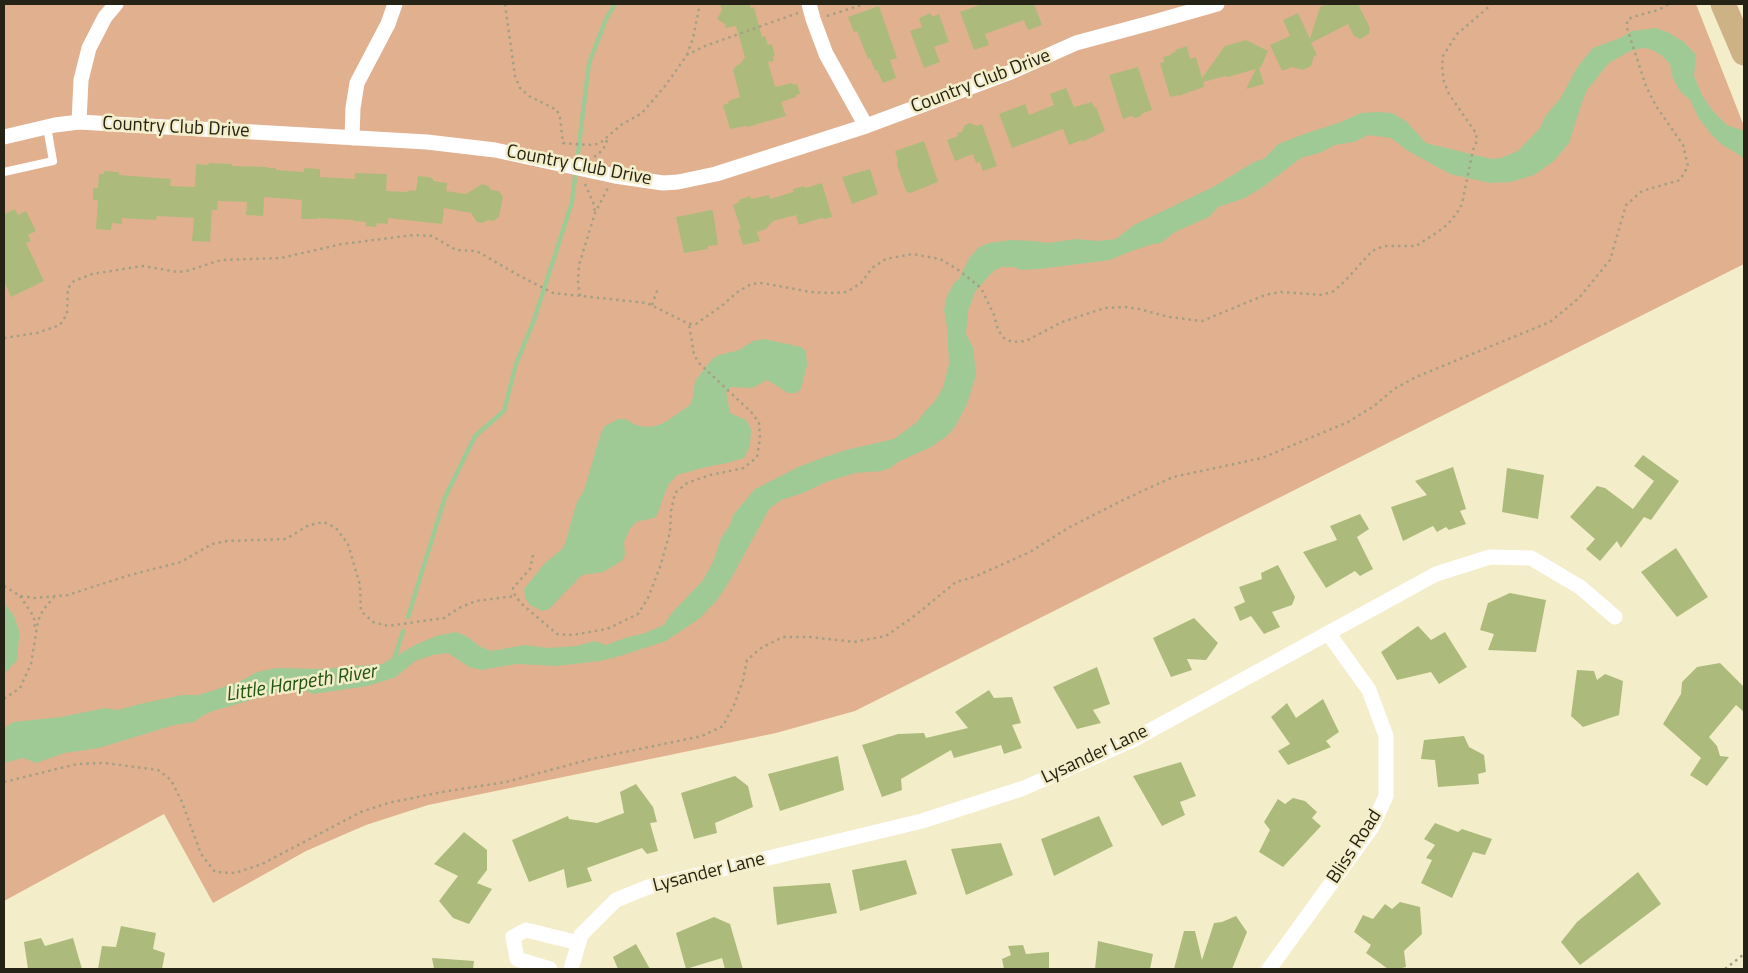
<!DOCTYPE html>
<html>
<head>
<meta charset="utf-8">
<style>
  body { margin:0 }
  #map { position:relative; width:1748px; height:973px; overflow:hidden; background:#f4edc9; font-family:"Titillium Web",sans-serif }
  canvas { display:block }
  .frame { position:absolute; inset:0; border:5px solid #252315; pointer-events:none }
</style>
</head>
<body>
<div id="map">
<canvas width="1748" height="973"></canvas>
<div class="frame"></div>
</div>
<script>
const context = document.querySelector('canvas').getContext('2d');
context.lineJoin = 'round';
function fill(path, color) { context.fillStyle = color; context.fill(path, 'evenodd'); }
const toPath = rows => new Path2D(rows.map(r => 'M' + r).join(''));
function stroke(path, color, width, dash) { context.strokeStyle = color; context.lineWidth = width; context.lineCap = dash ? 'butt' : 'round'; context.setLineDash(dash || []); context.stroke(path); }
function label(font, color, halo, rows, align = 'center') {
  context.font = font + ' "Titillium Web",sans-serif'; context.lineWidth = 5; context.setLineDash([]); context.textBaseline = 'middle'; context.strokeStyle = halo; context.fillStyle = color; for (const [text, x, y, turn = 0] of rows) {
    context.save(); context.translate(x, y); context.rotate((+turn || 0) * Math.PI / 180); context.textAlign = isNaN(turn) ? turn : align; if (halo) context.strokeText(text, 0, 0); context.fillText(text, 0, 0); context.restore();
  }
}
fill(toPath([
  [4,4,1696,4,1744,126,1744,264,855,711,776,733,428,805,366,825,306,851,213,903,164,814,4,901]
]), '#e1b18f');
fill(toPath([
  [1656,28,1669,33,1684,42,1696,55,1694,76,1702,95,1713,111,1727,125,1744,131,1744,158,1721,144,1710,133,1698,117,1690,100,1679,90,1672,76,1670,64,1661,55,1650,49,1643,48,1630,51,1621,56,1609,63,1604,69,1587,90,1581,105,1569,143,1554,161,1534,175,1511,182,1490,183,1450,174,1408,151,1391,138,1368,135,1354,142,1335,145,1322,152,1301,158,1264,186,1245,198,1218,207,1209,217,1175,232,1161,243,1153,244,1129,252,1110,260,1039,269,1021,270,1014,267,1002,267,995,270,988,277,975,292,972,300,968,311,966,334,973,348,976,375,967,404,956,425,948,435,931,447,898,462,890,468,882,471,855,473,826,482,803,493,781,500,769,509,732,577,718,599,700,618,666,641,620,656,600,661,556,666,516,664,481,670,469,667,448,653,433,655,415,661,396,677,368,686,313,694,296,687,213,711,202,716,194,722,174,725,99,748,65,753,36,763,23,758,4,763,4,728,13,722,61,717,105,708,117,710,140,704,182,695,199,695,239,682,257,672,277,668,320,669,382,664,415,645,436,636,456,632,468,637,479,646,491,651,525,645,547,648,576,646,595,641,606,645,625,638,645,633,664,625,670,615,703,580,713,562,721,538,730,525,733,515,755,489,798,467,822,458,846,450,894,439,917,422,926,410,935,401,943,387,949,364,947,326,944,310,947,296,954,283,959,279,969,258,979,247,989,243,1011,240,1034,241,1047,243,1076,239,1098,241,1116,239,1134,225,1215,186,1252,163,1265,158,1278,144,1307,133,1341,122,1361,113,1377,112,1392,113,1406,121,1426,143,1483,157,1492,159,1501,158,1518,151,1540,128,1546,115,1560,99,1578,66,1593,48,1620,38,1632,31],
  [764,339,801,347,806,351,807,365,801,389,796,393,788,393,767,380,752,388,731,387,726,392,730,413,746,420,751,429,750,446,744,458,727,463,706,467,677,475,668,485,657,515,654,518,636,522,630,529,624,542,625,554,623,560,603,572,582,575,549,609,542,611,530,605,525,598,524,589,544,564,562,549,565,544,576,504,584,490,601,433,605,426,618,419,625,419,636,425,646,427,656,426,667,421,690,405,693,397,695,381,712,359,719,355,739,350,753,341],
  [4,602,14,616,19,630,19,638,17,660,7,671,4,673]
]), '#9fca95');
stroke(toPath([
  [408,617,445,497,475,436,504,411,516,364,534,320,572,202,589,63,606,19,615,4],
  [393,663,403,631]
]), '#9fca95', 4.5);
fill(toPath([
  [720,4,750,4,751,8,754,7,762,37,765,36,768,45,772,44,775,56,773,56,774,61,768,62,775,87,792,83,793,85,797,84,800,94,796,95,796,97,781,102,786,116,747,127,745,126,730,129,723,105,729,103,728,101,740,97,733,70,736,66,740,64,745,57,736,26,726,28,725,24,717,19,722,10],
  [982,4,1034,4,1042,25,1028,30,1024,20,985,34,989,45,974,50,960,12],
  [1327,4,1358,4,1370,28,1369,34,1360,39,1354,36,1348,24,1311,43,1317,55,1314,56,1311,66,1303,70,1292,67,1282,71,1270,45,1290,36,1283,20,1298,13,1310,39,1320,7],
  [879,6,897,58,890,60,896,78,883,83,877,70,875,71,870,58,868,59,857,31,854,32,848,17],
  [931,13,932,17,939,14,949,42,934,47,940,62,924,68,910,31,922,27,919,18],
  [1246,40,1268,51,1261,67,1259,68,1264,84,1246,89,1256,69,1228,77,1226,76,1203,82,1204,87,1178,96,1178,95,1170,97,1160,63,1164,62,1163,57,1171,55,1171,53,1176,52,1175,50,1187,46,1190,59,1196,57,1202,78,1225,46],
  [1138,67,1152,110,1143,113,1141,116,1135,118,1131,116,1123,119,1109,75],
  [1066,88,1074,107,1092,102,1094,108,1096,107,1105,131,1082,142,1082,140,1069,145,1063,129,1012,148,999,114,1025,104,1029,115,1054,105,1050,94],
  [970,123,977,126,982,124,997,166,983,171,980,162,976,163,973,154,955,161,947,140,958,136,957,133,962,132,965,125],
  [924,141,938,182,910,193,906,191,899,171,897,164,898,162,895,151],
  [209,163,232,164,232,166,268,167,268,168,276,168,276,170,304,172,304,168,320,169,320,177,355,179,355,173,387,174,386,191,408,192,409,190,416,191,418,176,429,177,433,179,433,181,447,183,446,191,466,194,482,184,488,186,491,190,499,191,503,197,499,217,493,221,488,220,483,223,477,222,471,213,444,208,442,224,388,218,388,224,377,223,376,227,366,226,366,222,353,221,354,220,318,218,317,219,301,219,302,200,264,197,263,216,246,215,247,202,218,201,217,210,212,210,210,242,192,241,194,218,157,216,156,220,122,218,122,224,112,223,111,230,96,229,98,200,93,200,93,188,98,188,99,174,104,174,104,171,119,172,119,175,171,179,170,186,195,187,196,164,208,165],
  [870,169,878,194,852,204,842,177],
  [822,183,832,217,825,219,822,218,799,225,796,215,773,221,766,229,757,232,760,241,743,245,738,230,741,229,733,205,740,202,739,200,750,196,751,199,769,195,770,199,793,192,793,189,804,186,805,188],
  [15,209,18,215,26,211,36,231,28,235,31,241,26,243,44,281,11,297,4,281,4,214],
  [711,210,713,211,718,245,708,246,708,249,684,253,676,217],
  [1643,455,1679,481,1651,520,1644,517,1621,548,1617,541,1600,561,1586,549,1595,539,1570,517,1597,486,1605,488,1633,509,1654,481,1634,466],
  [1453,467,1466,509,1460,511,1466,524,1449,530,1446,527,1437,532,1433,526,1403,541,1391,507,1427,495,1415,481],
  [1507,468,1544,475,1538,519,1502,512],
  [1360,514,1369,529,1357,537,1373,569,1360,576,1355,571,1326,588,1303,552,1337,540,1330,526],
  [1676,548,1708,597,1677,617,1641,572],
  [1278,565,1295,597,1292,605,1272,612,1280,627,1264,634,1251,616,1240,621,1234,607,1245,602,1239,587,1262,579,1261,573],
  [1510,593,1546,600,1536,652,1488,650,1494,634,1480,630,1488,603],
  [1194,618,1218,643,1206,660,1187,659,1192,670,1171,677,1153,638],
  [1418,626,1431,640,1445,632,1467,667,1439,684,1431,672,1397,680,1381,652],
  [1720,663,1744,687,1744,712,1736,705,1709,737,1717,746,1720,756,1729,757,1707,786,1690,775,1701,758,1663,724,1681,694,1682,682,1697,667],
  [1097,667,1110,704,1093,710,1101,723,1077,729,1053,687],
  [1577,670,1594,671,1597,680,1605,674,1623,681,1619,715,1583,727,1571,716],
  [989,690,994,698,1012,697,1021,723,1012,725,1022,748,1004,754,1001,745,954,758,951,750,901,779,902,790,882,797,862,745,898,734,924,733,926,738,968,728,955,712],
  [1323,699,1339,732,1326,741,1331,747,1288,765,1278,751,1290,744,1271,717,1287,703,1296,718],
  [1464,736,1469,747,1484,755,1486,772,1478,774,1479,784,1438,787,1435,760,1421,759,1424,740],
  [838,756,844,790,780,811,768,774],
  [1181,762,1196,796,1180,802,1185,815,1162,826,1133,776],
  [735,776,748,786,753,807,715,823,717,833,694,839,681,793],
  [636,784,653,807,657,822,650,823,658,851,647,854,642,848,587,868,592,881,567,888,564,869,529,882,512,840,568,816,569,819,597,823,624,813,620,792],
  [1293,798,1305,801,1317,812,1312,818,1321,826,1283,867,1259,852,1270,830,1264,822,1278,799,1285,804],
  [1099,816,1113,846,1054,876,1041,839],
  [1435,823,1458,832,1462,829,1492,839,1485,855,1473,852,1452,898,1421,883,1432,860,1426,858,1435,845,1424,839],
  [464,832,487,850,487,870,477,883,492,889,469,924,453,918,439,901,458,876,434,864],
  [1001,843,1013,875,966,895,951,849],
  [906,860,917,894,860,911,852,870],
  [1638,872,1661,904,1580,965,1561,942,1577,922],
  [830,883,837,913,777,925,773,887],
  [1400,902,1420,907,1422,934,1404,951,1406,967,1397,969,1388,969,1366,953,1371,945,1354,932,1363,915,1373,919,1385,904,1392,909],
  [1236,916,1247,932,1232,969,1174,969,1184,931,1195,931,1202,960,1214,923,1222,922],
  [714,917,730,924,743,969,725,969,722,958,686,969,676,933],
  [121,926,156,933,153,949,165,953,162,969,98,969,102,946,116,947],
  [41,938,45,946,73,938,82,969,28,969,24,942],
  [1098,941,1153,954,1150,969,1095,969],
  [636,944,650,969,618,969,613,957],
  [1023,945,1026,954,1049,952,1049,969,1004,969,1002,959,1011,955,1008,946],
  [432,958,474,961,473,969,434,969]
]), '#acbb7c');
stroke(toPath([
  [505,4,515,76,520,88,529,96,557,110,560,118,563,143,588,145,599,144,621,125,642,113,665,86,687,55,705,46,798,13],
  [827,16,864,4],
  [687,55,693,38,700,4],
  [594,157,603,150,608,138],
  [585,184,593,202,595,212],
  [580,296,578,283,579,265,595,213,608,188],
  [652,305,658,288],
  [4,338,37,333,60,325,67,314,68,288,74,281,92,274,143,266,178,272,187,271,221,260,281,258,342,244,414,235,432,236,456,250,476,251,482,254,518,275,553,293,647,303,689,324,696,324,724,304,736,293,751,284,763,283,810,292,830,293,847,292,861,283,872,268,886,259,912,254,940,259,957,269,981,288,994,315,998,330,1004,338,1012,342,1026,341,1062,322,1105,308,1125,307,1139,309,1169,317,1202,321,1265,295,1281,292,1322,295,1334,291,1345,281,1372,251,1384,246,1416,246,1439,231,1448,224,1457,213,1462,204,1473,150,1477,141,1476,133,1471,126,1449,94,1444,82,1442,66,1443,56,1457,34,1492,4],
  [533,555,530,569,513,588,515,596,523,605,557,634,572,635,607,629,638,614,648,598,660,567,670,532,671,511,675,493,687,483,710,475,744,468,757,457,760,438,759,423,752,413,699,363,694,355,689,324],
  [4,586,20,596,34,598,68,595,130,575,181,562,212,544,227,541,286,539,309,525,324,522,336,528,348,544,360,585,361,611,373,622,388,626,444,618,459,608,476,601,515,596],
  [20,596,34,617,35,629],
  [4,699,20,688,31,664,38,621,43,610,54,597],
  [4,782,77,764,105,763,158,770,171,780,182,802,201,854,215,872,235,873,262,864,361,812,388,803,442,792,506,782,591,759,702,736,723,726,734,705,743,680,747,660,761,648,783,637,810,637,854,642,886,636,913,617,956,582,974,577,1030,552,1068,528,1123,500,1173,477,1262,458,1348,422,1374,406,1394,389,1416,377,1550,322,1579,298,1610,260,1626,205,1642,191,1680,180,1688,166,1683,145,1656,106,1646,86,1627,28,1627,21,1632,17,1658,10,1669,4],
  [1725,969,1744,954]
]), '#a5a085', 2.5, [2.5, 4]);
stroke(toPath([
  [4,172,53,161,47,127]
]), '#fff', 8);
stroke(toPath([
  [809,4,813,19,826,54,866,126],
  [79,122,81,80,89,48,105,17,116,4],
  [4,137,55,125,79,122,427,142,495,150,615,176,663,183,678,182,716,174,866,126,1011,72,1076,43,1154,22,1217,4],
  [352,138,353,108,357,83,388,24,395,4],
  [550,969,517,959,513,937,526,930,579,943],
  [571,969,581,935,616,900,648,887,922,821,1024,788,1133,740,1436,574,1490,557,1531,558,1580,587,1615,617],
  [1269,969,1372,827,1386,796,1386,736,1369,690,1328,633]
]), '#fff', 15);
stroke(toPath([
  [1723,4,1744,53]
]), '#cdb286', 25);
label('19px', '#252315', '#f4edc9', [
  ["Country Club Drive",981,82,-21],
  ["Country Club Drive",176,128,3],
  ["Country Club Drive",579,166,11],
  ["Lysander Lane",1095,755,-25],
  ["Bliss Road",1355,847,-57],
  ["Lysander Lane",709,873,-14]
]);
label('italic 20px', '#1e5610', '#f4edc9', [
  ["Little Harpeth River",301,684,-9]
]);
</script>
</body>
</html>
